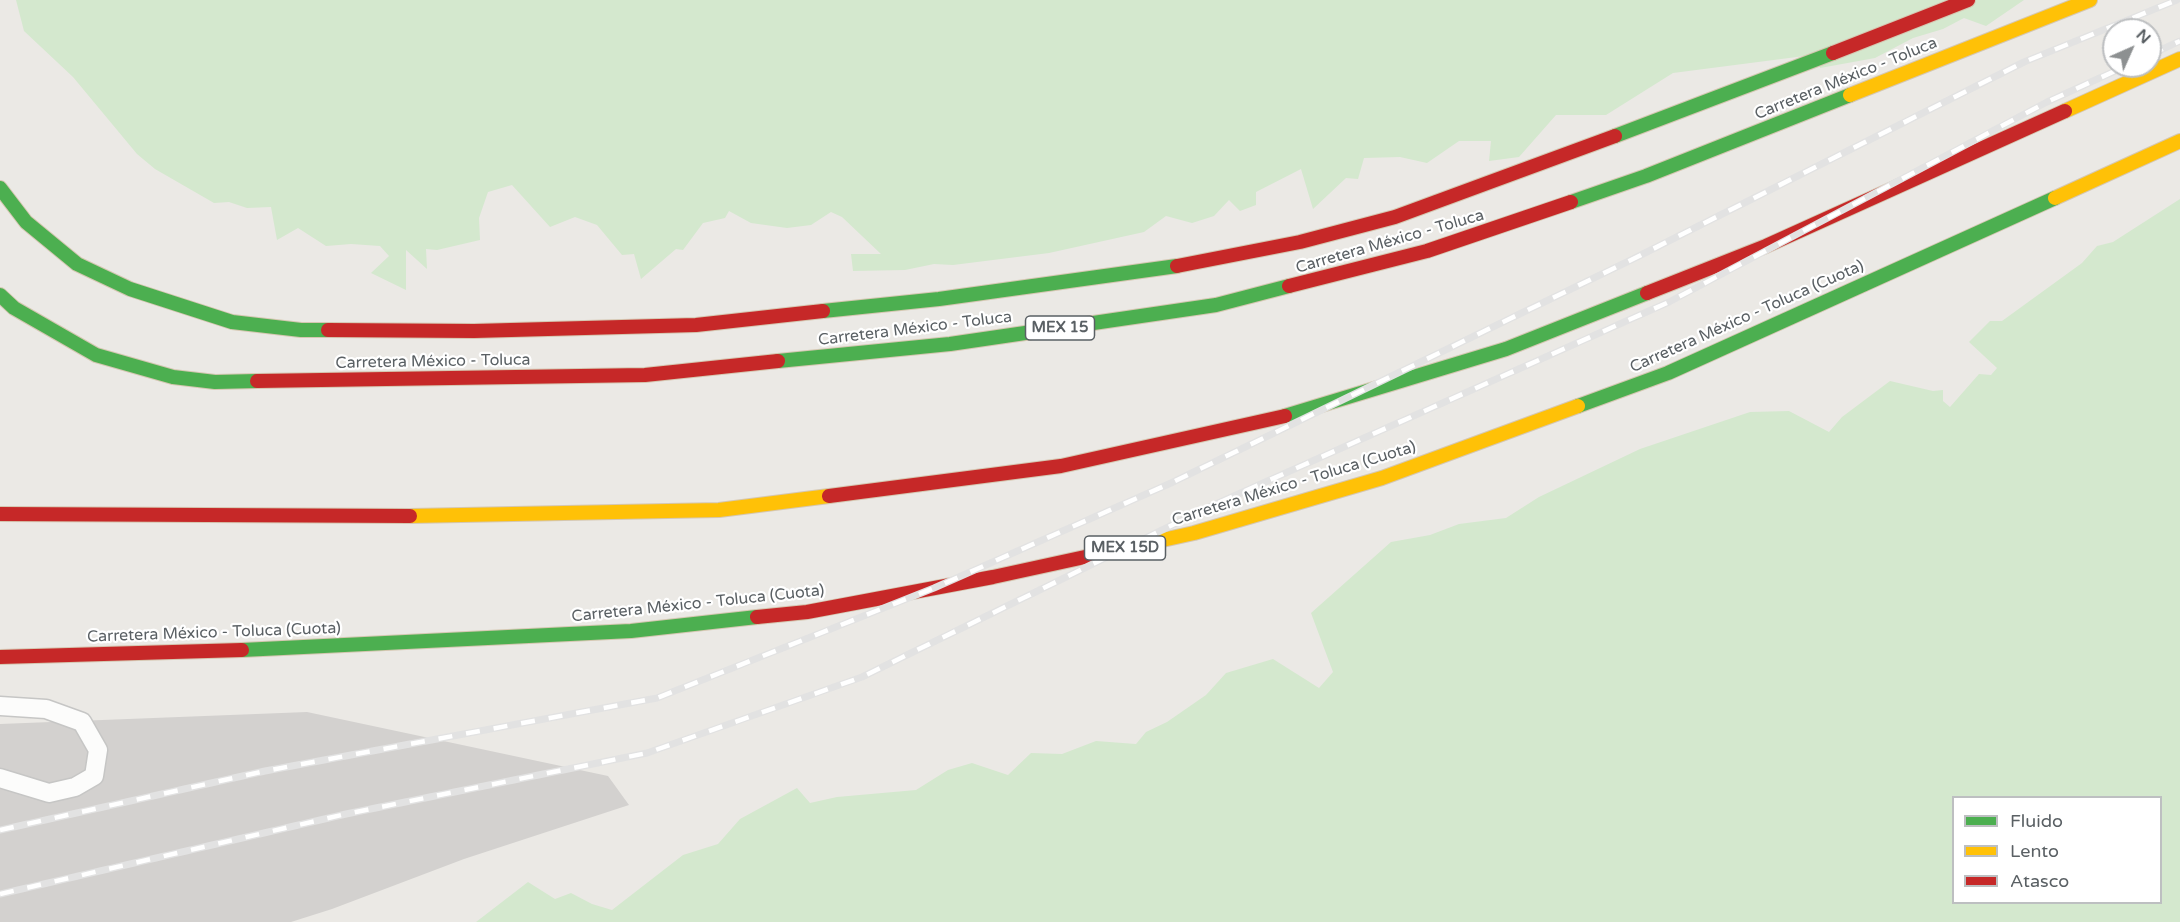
<!DOCTYPE html>
<html>
<head>
<meta charset="utf-8">
<style>
  body { margin:0 }
  #map { position:relative; width:2180px; height:922px; overflow:hidden; background:#ebe9e5; font-family:"Varela Round",sans-serif }
  canvas { display:block }
  .legend { position:absolute; left:1952px; top:796px; width:210px; height:108px; box-sizing:border-box; background:#fff; border:2px solid #bdbfc1; margin:0; padding:8px 10px; list-style:none; font-size:18px; color:#5a6064 }
  .legend li { display:flex; align-items:center; gap:12px; height:30px }
  .legend b { width:30px; border:2px solid #bdbfc1 }
  .north { position:absolute; left:2102px; top:18px; width:60px; height:60px; box-sizing:border-box; background:#fff; border:2px solid #bdbfc1; border-radius:50%; rotate:45deg; font-size:16px; font-weight:700; line-height:24px; text-align:center; color:#5a6064 }
  .north::after { content:''; display:block; margin:auto; width:21px; height:27px; background:#8d9091; clip-path:polygon(50% 0,100% 100%,50% 72%,0 100%) }
</style>
</head>
<body>
<div id="map">
<canvas width="2180" height="922"></canvas>
<ul class="legend">
<li><b style="height:8px;background:#4caf50"></b>Fluido</li>
<li><b style="height:8px;background:#ffc107"></b>Lento</li>
<li><b style="height:8px;background:#c62828"></b>Atasco</li>
</ul>
<div class="north">N</div>
</div>
<script>
const context = document.querySelector('canvas').getContext('2d');
context.lineJoin = 'round';
function fill(path, color) { context.fillStyle = color; context.fill(path, 'evenodd'); }
const toPath = rows => new Path2D(rows.map(r => 'M' + r).join(''));
function stroke(path, color, width, dash) { context.strokeStyle = color; context.lineWidth = width; context.lineCap = dash ? 'butt' : 'round'; context.setLineDash(dash || []); context.stroke(path); }
function label(font, color, halo, rows, align = 'center') {
  context.font = font + ' "Varela Round",sans-serif'; context.lineWidth = 4.5; context.setLineDash([]); context.textBaseline = 'middle'; context.strokeStyle = halo; context.fillStyle = color; for (const [text, x, y, turn = 0] of rows) {
    context.save(); context.translate(x, y); context.rotate((+turn || 0) * Math.PI / 180); context.textAlign = isNaN(turn) ? turn : align; if (halo) context.strokeText(text, 0, 0); context.fillText(text, 0, 0); context.restore();
  }
}
fill(toPath([
  [16,0,2024,0,1986,26,1964,18,1943,29,1913,38,1875,58,1820,68,1820,54,1673,73,1606,115,1556,115,1519,157,1489,161,1491,141,1459,141,1427,163,1400,157,1364,158,1358,179,1346,178,1313,209,1301,169,1256,192,1256,205,1240,211,1229,200,1214,216,1192,223,1166,216,1144,232,1049,253,953,265,934,264,905,270,853,271,851,254,881,254,842,217,831,212,811,225,787,228,751,223,729,211,725,218,703,223,683,250,676,249,641,279,634,254,622,255,597,225,575,217,550,227,512,185,488,192,479,218,480,240,437,250,426,249,427,269,406,250,406,290,371,273,389,256,380,246,351,244,326,246,298,228,277,240,271,207,247,208,229,202,214,203,155,169,137,154,73,77,24,31],
  [2180,199,2180,922,476,922,528,882,555,899,571,893,592,904,612,910,683,855,718,844,740,819,797,788,810,803,837,797,916,790,948,770,972,763,1008,775,1031,753,1062,754,1096,741,1136,744,1146,732,1167,722,1206,695,1226,673,1273,659,1319,688,1333,672,1311,613,1391,542,1430,535,1459,524,1506,518,1539,497,1640,449,1750,412,1789,411,1829,432,1842,417,1890,381,1933,391,1943,390,1943,401,1950,407,1979,374,1991,375,1997,368,1969,342,1990,321,2002,321,2082,263,2097,246,2113,242],
  [1954,798,2160,798,2160,902,1954,902]
]), '#d4e8ce');
fill(toPath([
  [307,712,608,776,629,805,464,859,332,909,291,922,0,922,0,724]
]), '#d3d1cf');
const lane = toPath([
  [0,706,46,709,82,722,98,750,94,776,75,787,49,793,0,778]
]);
const fast = toPath([
  [1615,136,1833,53],
  [0,188,26,222,77,264,130,289,232,322,301,330,328,330],
  [1571,202,1646,176,1850,95],
  [0,295,14,308,96,355,173,377,215,382,257,381],
  [823,311,939,299,1177,266],
  [778,361,950,344,1216,305,1289,286],
  [1578,406,1668,373,2055,198],
  [1285,416,1506,349,1647,293],
  [242,650,631,631,757,617]
]);
const slow = toPath([
  [1850,95,2090,0],
  [2065,111,2180,59],
  [2055,198,2180,141],
  [410,516,719,510,829,496],
  [1140,545,1194,533,1382,478,1578,406]
]);
const jam = toPath([
  [1833,53,1968,0],
  [1177,266,1300,242,1395,217,1615,136],
  [1289,286,1427,251,1571,202],
  [1647,293,1766,246,2065,111],
  [328,330,474,331,696,325,823,311],
  [257,381,645,375,778,361],
  [829,496,1061,466,1285,416],
  [0,514,410,516],
  [757,617,807,612,993,577,1140,545],
  [0,657,242,650]
]);
stroke(lane, '#c6c6c5', 21);
stroke(fast, '#d5c7b1', 16);
stroke(slow, '#d5c7b1', 16);
stroke(jam, '#d5c7b1', 16);
stroke(lane, '#fcfcfb', 18);
stroke(fast, '#4caf50', 14);
stroke(slow, '#ffc107', 14);
stroke(jam, '#c62828', 14);
const rail = toPath([
  [2150,55,2180,41],
  [0,830,265,771,657,698,934,588,1171,483,1633,259,2024,62,2177,0],
  [0,894,346,814,647,753,862,677,1207,508,1669,302,2047,102,2126,66]
]);
stroke(rail, '#e2e2e2', 7);
stroke(rail, '#fff', 4.5, [14]);
for (const [x, y, w] of [
  [1060,328,69],
  [1125,548,81]
]) { const box = new Path2D(); box.roundRect(x - w / 2, y - 12, w, 24, 4.5); context.fillStyle = '#fff'; context.fill(box); stroke(box, '#5a6064', 1.5); }
label('bold 15px', '#5a6064', null, [
  ["MEX 15",1060,328],
  ["MEX 15D",1125,548]
]);
label('16px', '#5a6064', '#fff', [
  ["Carretera México - Toluca",1846,79,-22],
  ["Carretera México - Toluca",1390,242,-16],
  ["Carretera México - Toluca (Cuota)",1747,317,-24],
  ["Carretera México - Toluca",915,329,-7],
  ["Carretera México - Toluca",433,362,-1],
  ["Carretera México - Toluca (Cuota)",1294,484,-17],
  ["Carretera México - Toluca (Cuota)",698,604,-6],
  ["Carretera México - Toluca (Cuota)",214,633,-2]
]);
</script>
</body>
</html>
